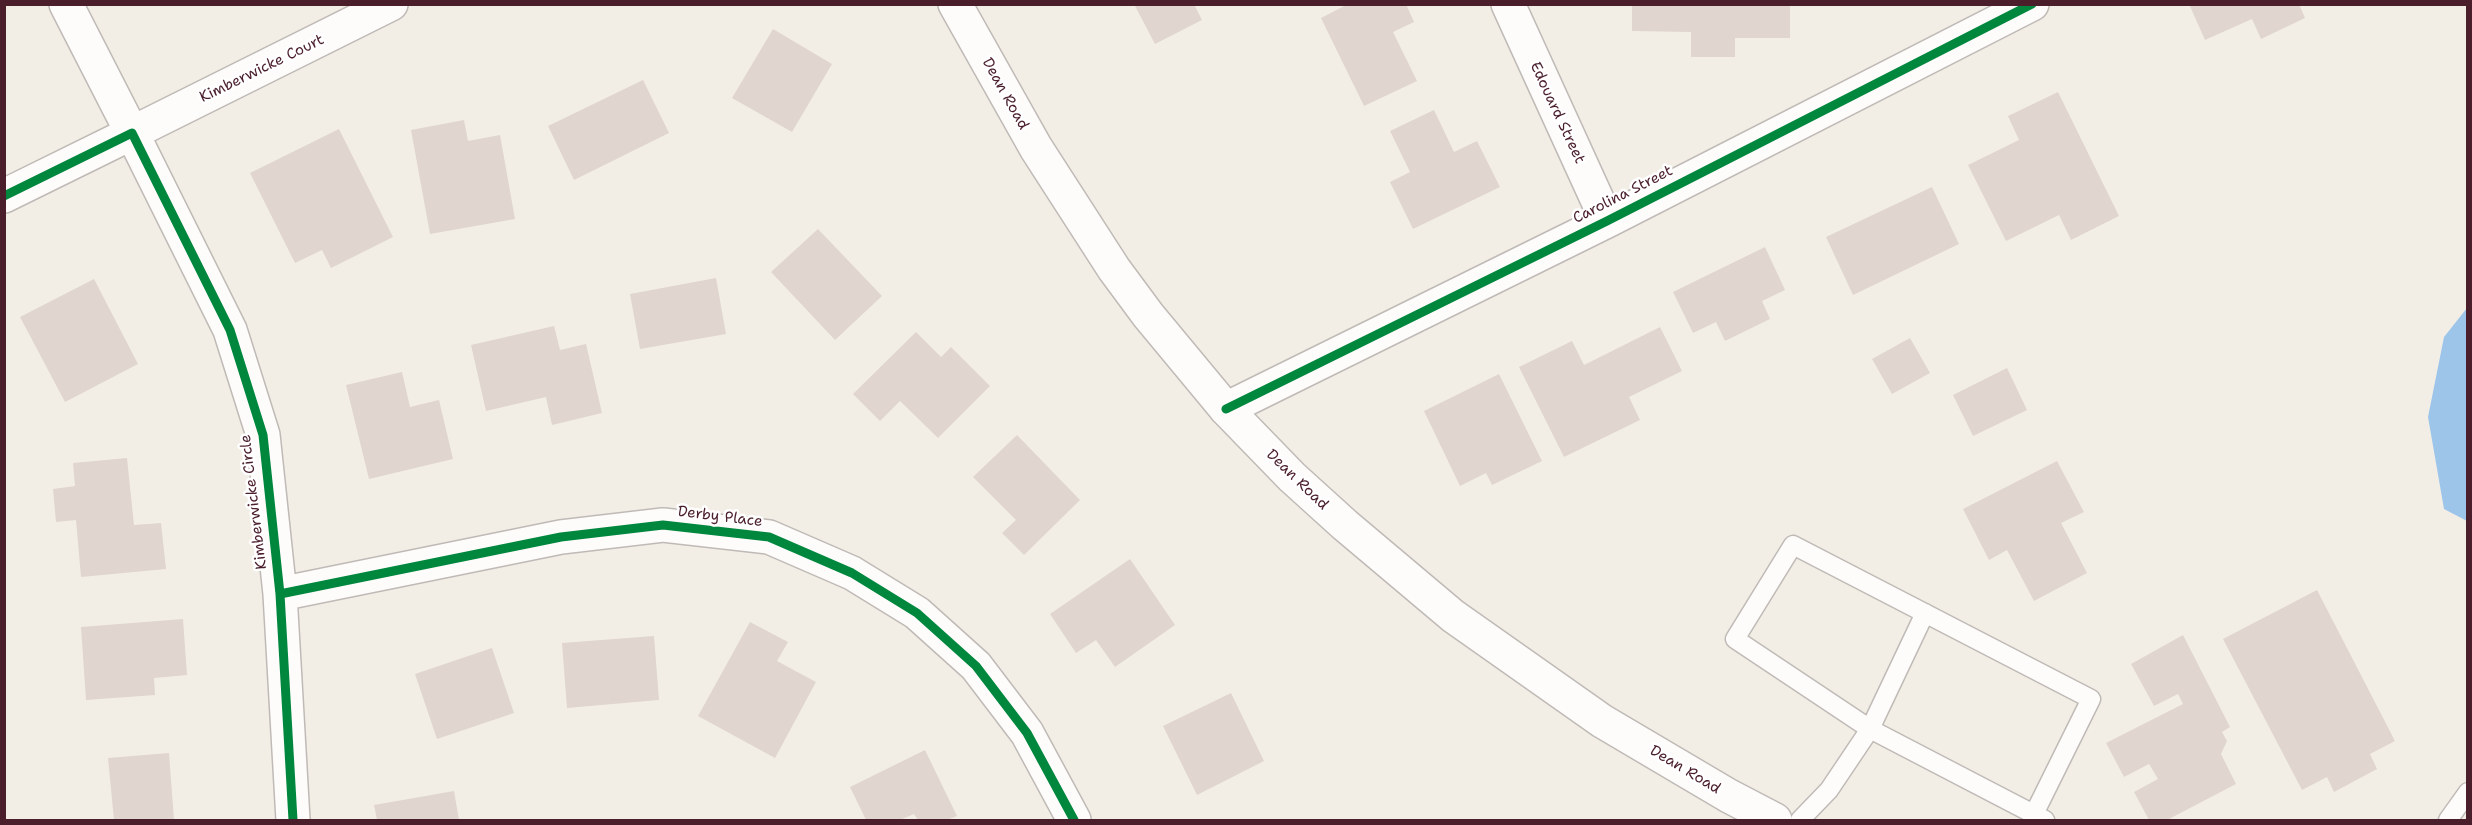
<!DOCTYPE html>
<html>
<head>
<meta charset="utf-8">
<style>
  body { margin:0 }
  #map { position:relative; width:2472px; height:825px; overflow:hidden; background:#f2eee6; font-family:"Shantell Sans",sans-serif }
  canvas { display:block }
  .frame { position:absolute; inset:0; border:6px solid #4a1f2b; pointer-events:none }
</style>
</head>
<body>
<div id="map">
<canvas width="2472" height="825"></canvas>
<div class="frame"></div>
</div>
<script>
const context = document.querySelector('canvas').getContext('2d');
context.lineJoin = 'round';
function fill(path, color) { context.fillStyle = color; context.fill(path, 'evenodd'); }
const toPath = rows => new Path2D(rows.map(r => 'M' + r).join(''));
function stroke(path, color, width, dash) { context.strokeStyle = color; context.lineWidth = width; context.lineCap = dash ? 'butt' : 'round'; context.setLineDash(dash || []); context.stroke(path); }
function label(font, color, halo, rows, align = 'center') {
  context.font = font + ' "Shantell Sans",sans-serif'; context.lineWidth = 5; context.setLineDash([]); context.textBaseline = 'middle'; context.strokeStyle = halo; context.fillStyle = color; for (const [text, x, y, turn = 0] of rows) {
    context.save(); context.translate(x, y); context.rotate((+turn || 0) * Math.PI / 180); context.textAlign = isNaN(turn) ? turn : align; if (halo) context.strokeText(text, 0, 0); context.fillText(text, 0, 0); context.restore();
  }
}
fill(toPath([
  [2467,308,2467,521,2444,509,2428,417,2444,337]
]), '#9dc5e9');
fill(toPath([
  [1134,4,1194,4,1202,20,1155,44],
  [1348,4,1406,4,1414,22,1393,32,1417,81,1364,106,1321,18],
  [1632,4,1790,4,1790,38,1735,38,1735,57,1691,57,1691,32,1632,31],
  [2189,4,2299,4,2305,18,2261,39,2252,19,2205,40],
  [773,29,832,64,792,132,732,98],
  [643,80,669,133,574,180,548,126],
  [2058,92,2119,216,2071,240,2059,215,2006,241,1968,165,2019,140,2008,116],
  [1434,110,1454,152,1477,141,1500,187,1413,229,1390,182,1410,172,1390,131],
  [464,120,468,141,500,135,515,219,430,234,411,130],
  [339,129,393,237,331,268,322,250,295,263,250,173],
  [1932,187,1959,244,1853,295,1826,237],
  [818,229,882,296,835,340,771,272],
  [1765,247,1785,290,1762,301,1770,319,1725,341,1716,322,1693,333,1673,292],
  [716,278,726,334,640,349,630,294],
  [94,279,138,364,65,402,20,317],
  [554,326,560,350,586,344,602,413,552,425,546,397,486,411,471,345],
  [1660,327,1682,371,1629,397,1640,420,1564,457,1519,367,1572,341,1584,365],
  [916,332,941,357,951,347,990,386,938,438,900,401,880,421,853,394],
  [1910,338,1930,373,1892,394,1872,359],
  [2007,368,2027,410,1973,436,1953,395],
  [402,372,410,407,439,400,453,459,369,479,346,385],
  [1499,374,1542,461,1492,485,1486,473,1460,486,1424,411],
  [1017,435,1080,500,1024,555,1002,533,1016,520,973,477],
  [127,458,134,525,161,523,166,569,81,577,76,520,56,522,53,489,75,486,73,463],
  [2057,461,2084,512,2061,523,2087,573,2034,601,2007,550,1989,560,1963,509],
  [1130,559,1175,625,1115,667,1096,640,1076,653,1050,614],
  [2317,590,2395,741,2370,754,2377,769,2334,792,2327,777,2302,790,2223,639],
  [183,619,187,675,154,678,155,695,86,700,81,627],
  [750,622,788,642,777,661,816,682,775,758,698,716],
  [2183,635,2230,727,2222,732,2227,741,2221,754,2236,784,2167,820,2149,820,2134,792,2158,779,2149,764,2124,777,2106,743,2183,704,2178,694,2154,706,2131,664],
  [654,636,659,700,567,708,562,643],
  [492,648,514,713,437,739,415,674],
  [1231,693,1264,761,1197,795,1163,726],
  [925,750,957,816,947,820,918,820,914,814,900,820,866,820,850,787],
  [169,753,174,820,114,820,108,758],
  [454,791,459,820,377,820,374,805]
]), '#e0d5cf');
const lane = toPath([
  [1925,613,1870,729,1735,639,1793,545,2091,699,2034,814],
  [1800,820,1829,790,1870,729,2045,820],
  [2448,820,2468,792]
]);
const street = toPath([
  [66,4,132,133,391,4],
  [1508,4,1607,221],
  [4,196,132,133,230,330,263,435,280,594,293,820],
  [1226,409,1607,221,2032,4],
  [280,594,561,537,663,525,769,537,852,573,917,613,976,666,1027,733,1074,820]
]);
const secondary = toPath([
  [955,4,1036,148,1114,269,1148,315,1226,409,1292,477,1345,525,1453,616,1602,721,1729,796,1775,820]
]);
stroke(lane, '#c0bab6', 21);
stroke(street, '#c0bab6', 36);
stroke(secondary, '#c0bab6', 36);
stroke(lane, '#fdfcfb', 18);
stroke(street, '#fdfcfb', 33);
stroke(secondary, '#fdfcfb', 33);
stroke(toPath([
  [4,196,132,133,230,330,263,435,280,594,293,820],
  [1226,409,1607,221,2032,4],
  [280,594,561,537,663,525,769,537,852,573,917,613,976,666,1027,733,1074,820]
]), '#00873e', 9);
label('15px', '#4a1f2b', '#fff', [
  ["Kimberwicke Court",262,69,-26],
  ["Dean Road",1005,94,61],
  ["Edouard Street",1557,113,65],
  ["Carolina Street",1623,195,-27],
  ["Dean Road",1297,480,44],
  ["Kimberwicke Circle",254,502,-97],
  ["Derby Place",720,517,7],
  ["Dean Road",1685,770,31]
]);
</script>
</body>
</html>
